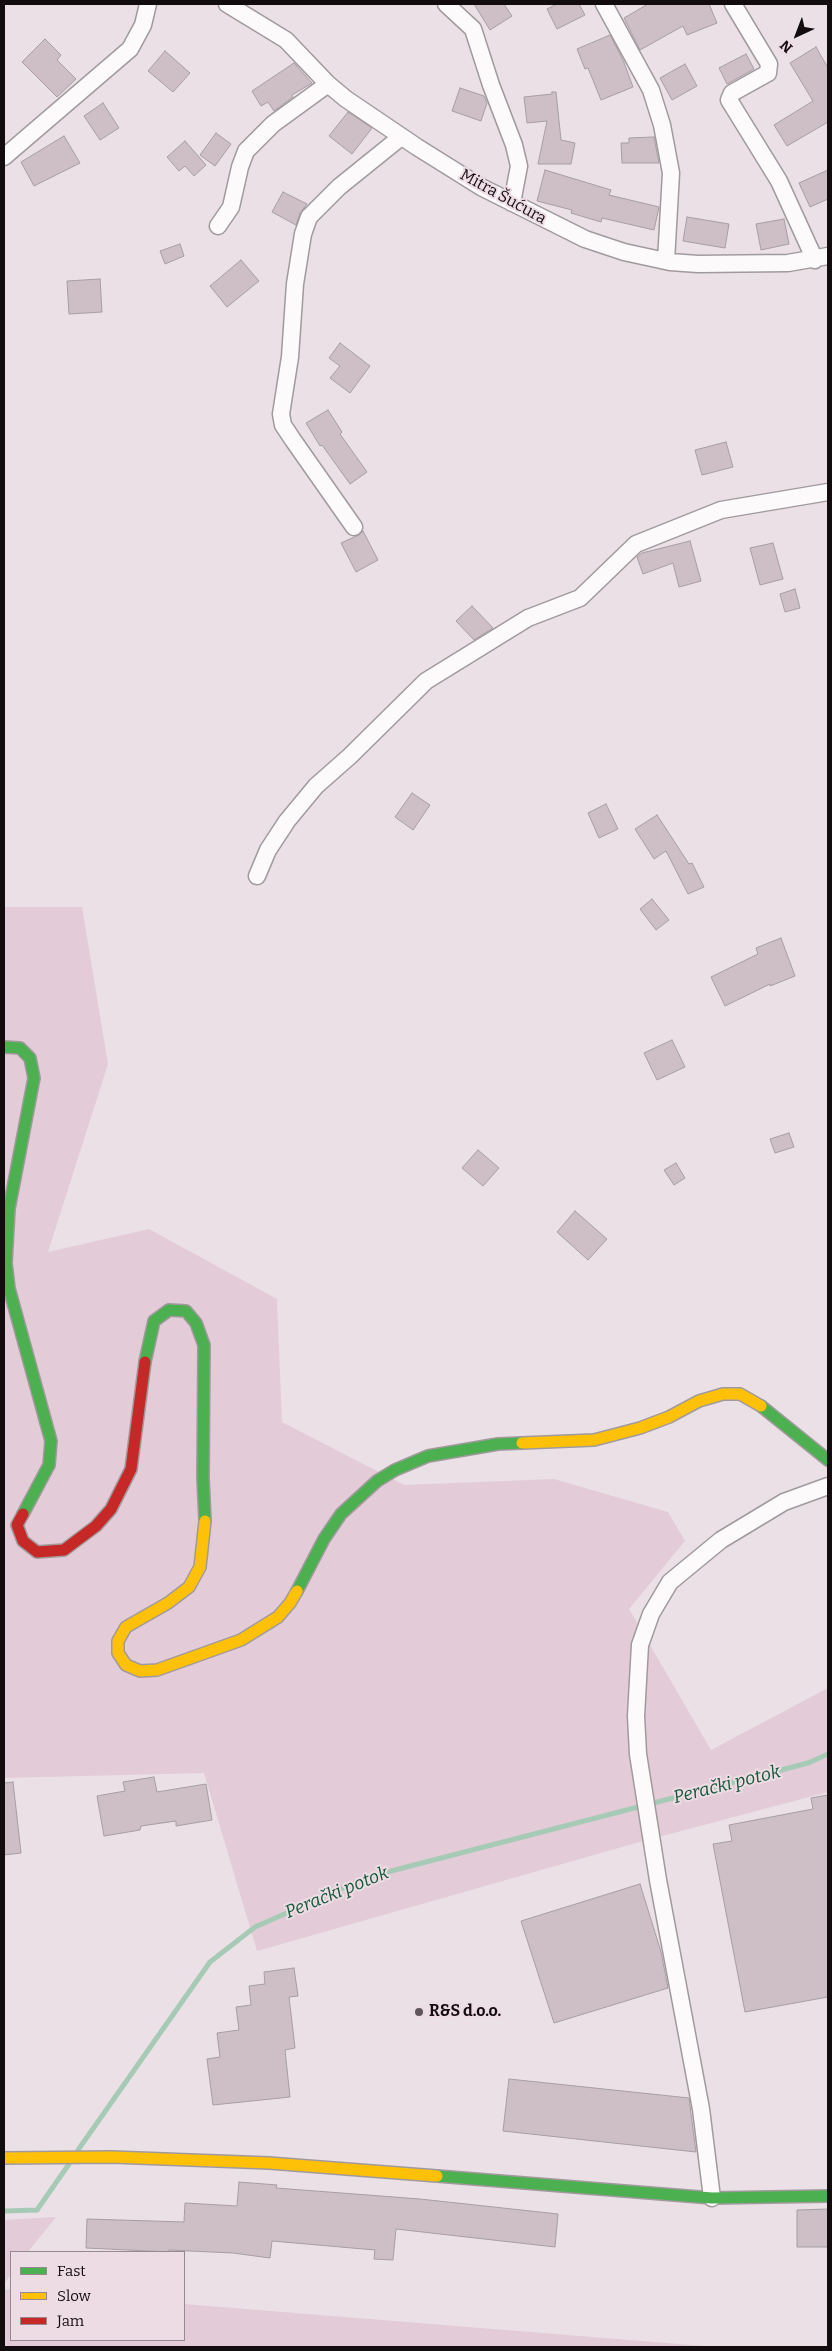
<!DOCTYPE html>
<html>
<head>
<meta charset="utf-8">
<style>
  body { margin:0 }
  #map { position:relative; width:832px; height:2351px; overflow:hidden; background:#eae0e5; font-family:Bitter,serif }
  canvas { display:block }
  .frame { position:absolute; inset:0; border:5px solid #120c0f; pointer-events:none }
  .legend { position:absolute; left:10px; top:2251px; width:175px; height:90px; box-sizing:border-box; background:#eedce4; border:1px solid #96898f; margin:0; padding:6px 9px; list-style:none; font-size:15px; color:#120c0f }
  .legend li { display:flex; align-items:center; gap:10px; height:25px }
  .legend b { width:25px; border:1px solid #96898f }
  .north { position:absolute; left:772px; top:10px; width:50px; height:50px; -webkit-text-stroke:4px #eedce4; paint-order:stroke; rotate:223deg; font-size:14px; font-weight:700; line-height:20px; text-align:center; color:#120c0f }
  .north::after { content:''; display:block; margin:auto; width:18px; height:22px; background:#120c0f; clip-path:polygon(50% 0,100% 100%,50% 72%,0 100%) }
</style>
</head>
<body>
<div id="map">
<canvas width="832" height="2351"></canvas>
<div class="frame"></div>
<ul class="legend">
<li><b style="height:6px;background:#4caf50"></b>Fast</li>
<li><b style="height:6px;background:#ffc107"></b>Slow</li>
<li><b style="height:6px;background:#c62828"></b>Jam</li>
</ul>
<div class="north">N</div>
</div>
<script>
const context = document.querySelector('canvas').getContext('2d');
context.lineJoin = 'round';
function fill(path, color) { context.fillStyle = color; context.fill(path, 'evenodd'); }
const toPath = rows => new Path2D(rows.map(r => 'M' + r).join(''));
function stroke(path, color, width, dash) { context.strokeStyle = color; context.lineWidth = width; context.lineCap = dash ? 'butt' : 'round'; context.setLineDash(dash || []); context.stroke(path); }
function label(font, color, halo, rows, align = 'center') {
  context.font = font + ' Bitter,serif'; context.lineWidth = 4; context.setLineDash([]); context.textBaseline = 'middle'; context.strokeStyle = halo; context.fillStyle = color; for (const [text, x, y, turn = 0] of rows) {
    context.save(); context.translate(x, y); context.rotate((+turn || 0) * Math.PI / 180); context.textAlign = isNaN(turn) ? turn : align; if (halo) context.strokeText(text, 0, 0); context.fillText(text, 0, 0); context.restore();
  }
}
fill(toPath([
  [4,907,82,907,108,1064,48,1252,149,1229,277,1299,282,1422,404,1485,554,1479,668,1512,685,1541,629,1609,711,1750,828,1688,828,1792,636,1843,257,1951,204,1773,4,1778],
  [56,2217,28,2252,11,2252,11,2274,4,2284,4,2220],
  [4,2289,11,2290,11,2340,184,2340,184,2304,716,2347,4,2347]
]), '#e3ccd7');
stroke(toPath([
  [78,2150,210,1962,255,1927,368,1877,808,1763,828,1754],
  [4,2211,37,2210,69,2164]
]), '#a7cab6', 5);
const building = toPath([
  [474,4,504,4,512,16,490,30,474,4],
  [557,4,579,4,585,15,557,29,547,9,557,4],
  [648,4,709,4,717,23,687,35,683,26,640,50,624,18,648,4],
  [610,35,623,60,633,87,601,100,588,68,585,69,577,49,610,35],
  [45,39,61,55,57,60,76,79,57,97,22,62,45,39],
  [816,47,828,68,828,122,787,146,774,125,813,101,790,63,816,47],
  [165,51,190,73,173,92,148,71,165,51],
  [746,54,754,69,727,84,719,68,746,54],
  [294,63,312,83,292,95,293,97,274,111,268,102,261,106,252,91,294,63],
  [685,64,697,86,672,100,660,78,685,64],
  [460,88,484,96,487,103,481,121,452,111,460,88],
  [552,92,556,92,561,140,575,143,571,164,538,164,547,121,527,123,524,97,552,94,552,92],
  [103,103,119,128,100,140,84,116,103,103],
  [348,112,372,128,352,154,329,136,348,112],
  [216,133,231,144,215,166,200,155,216,133],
  [64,136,80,163,34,186,21,162,64,136],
  [654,137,659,163,622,163,621,143,629,143,629,138,654,137],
  [185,141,206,165,194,176,185,166,179,171,167,157,185,141],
  [545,170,611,190,609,195,659,207,654,230,602,218,601,222,571,213,572,210,537,201,545,170],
  [828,170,828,199,810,207,799,183,828,170],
  [283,192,307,204,300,213,296,225,272,212,283,192],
  [687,217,729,224,725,248,683,241,687,217],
  [784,219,789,244,761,250,756,224,784,219],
  [180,244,184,256,165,264,160,251,180,244],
  [241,260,259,281,227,307,210,286,241,260],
  [100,279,102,312,69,314,67,281,100,279],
  [340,343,370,366,350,393,330,378,340,366,329,358,340,343],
  [328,410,342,432,340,434,367,472,350,484,322,445,320,446,306,423,328,410],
  [726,442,733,467,702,475,695,450,726,442],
  [363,531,378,560,356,572,341,543,359,535,363,531],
  [690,541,701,581,679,587,673,563,643,574,637,557,642,553,690,541],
  [773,543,783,579,760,585,750,548,773,543],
  [795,589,800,608,785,612,780,594,795,589],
  [472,606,493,628,474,640,456,621,472,606],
  [412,793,430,805,413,830,395,817,412,793],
  [606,804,618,829,599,838,588,813,606,804],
  [657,815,689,864,692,863,704,887,688,894,666,851,654,859,635,829,657,815],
  [652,899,669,920,656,930,640,909,652,899],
  [781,938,795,976,770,986,770,984,725,1006,711,977,758,954,756,948,781,938],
  [672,1040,685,1067,657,1080,644,1053,672,1040],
  [789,1133,794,1147,775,1153,770,1139,789,1133],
  [478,1150,499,1168,483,1186,462,1168,478,1150],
  [676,1163,685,1178,674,1185,664,1170,676,1163],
  [575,1211,607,1239,588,1260,557,1232,575,1211],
  [154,1777,157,1792,206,1784,212,1820,176,1826,176,1821,141,1826,140,1830,104,1836,97,1796,125,1791,123,1782,154,1777],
  [13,1782,21,1853,4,1855,4,1783,13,1782],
  [828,1795,828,1997,745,2012,713,1844,732,1841,729,1825,813,1809,811,1798,828,1795],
  [640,1884,661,1952,668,1988,554,2023,521,1921,640,1884],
  [294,1968,298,1996,289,1997,295,2048,285,2050,290,2097,213,2105,207,2059,220,2057,217,2033,239,2030,236,2007,251,2005,249,1986,265,1984,264,1972,294,1968],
  [509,2079,689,2098,696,2152,503,2131,509,2079],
  [239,2182,277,2185,276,2188,420,2199,558,2214,555,2247,396,2229,393,2260,374,2259,375,2250,272,2241,270,2258,233,2253,169,2250,169,2252,86,2248,87,2219,184,2222,185,2203,237,2206,239,2182],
  [828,2209,828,2247,797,2247,797,2210,828,2209]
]);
fill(building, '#cebfc6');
stroke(building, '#a69ea2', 1);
const street = toPath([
  [227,4,286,40,328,84,346,99,417,147,481,187,585,239,624,252,670,262,698,264,788,263,828,256],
  [446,4,473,29,491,85,514,145,519,166,512,203],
  [604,4,651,90,662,125,671,173,666,261],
  [733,4,769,64,768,73,732,93,729,100,779,181,815,260],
  [4,157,130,49,143,25,148,4],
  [218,226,231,207,240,167,246,151,273,124,328,84],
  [354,527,293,440,283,425,281,414,290,357,295,284,303,234,309,217,339,187,401,137],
  [257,876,268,850,287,821,316,786,350,756,426,681,528,618,580,598,636,544,721,510,828,492],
  [712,2198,701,2109,658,1880,638,1754,636,1716,640,1645,651,1614,670,1582,721,1540,784,1502,828,1486]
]);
const fast = toPath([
  [4,1047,20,1048,30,1058,34,1078,9,1209,6,1263,9,1288,51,1441,49,1465,23,1514],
  [145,1362,154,1321,169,1310,186,1311,196,1323,204,1345,203,1478,205,1521],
  [761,1406,828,1460],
  [297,1591,324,1539,341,1514,377,1481,395,1470,428,1456,498,1444,522,1443],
  [437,2176,712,2198,828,2196]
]);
const slow = toPath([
  [522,1443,594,1440,640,1428,669,1417,699,1401,723,1394,740,1394,761,1406],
  [205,1521,200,1567,189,1587,168,1603,126,1627,118,1641,118,1653,126,1665,140,1671,157,1670,241,1640,278,1617,290,1603,297,1591],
  [4,2158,112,2157,269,2163,437,2176]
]);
const jam = toPath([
  [23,1514,17,1525,23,1541,37,1552,64,1550,96,1526,111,1509,131,1469,145,1362]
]);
stroke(street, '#a19a9d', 19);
stroke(fast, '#a19a9d', 14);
stroke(slow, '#a19a9d', 14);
stroke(jam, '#a19a9d', 14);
stroke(street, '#fcfafb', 16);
stroke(fast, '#4caf50', 11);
stroke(slow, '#ffc107', 11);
stroke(jam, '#c62828', 11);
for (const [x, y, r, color] of [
  [419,2012,5,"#5e565a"]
]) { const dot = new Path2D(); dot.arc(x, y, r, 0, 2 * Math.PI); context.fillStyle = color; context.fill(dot); stroke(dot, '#eedce4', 2); }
label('16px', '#120c0f', '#eedce4', [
  ["Mitra Šućura",503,197,29]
]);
label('bold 16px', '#120c0f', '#eedce4', [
  ["R&S d.o.o.",429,2012]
], 'left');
label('italic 18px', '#145638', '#eedce4', [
  ["Perački potok",727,1785,-14],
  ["Perački potok",337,1893,-22]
]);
</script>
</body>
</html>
